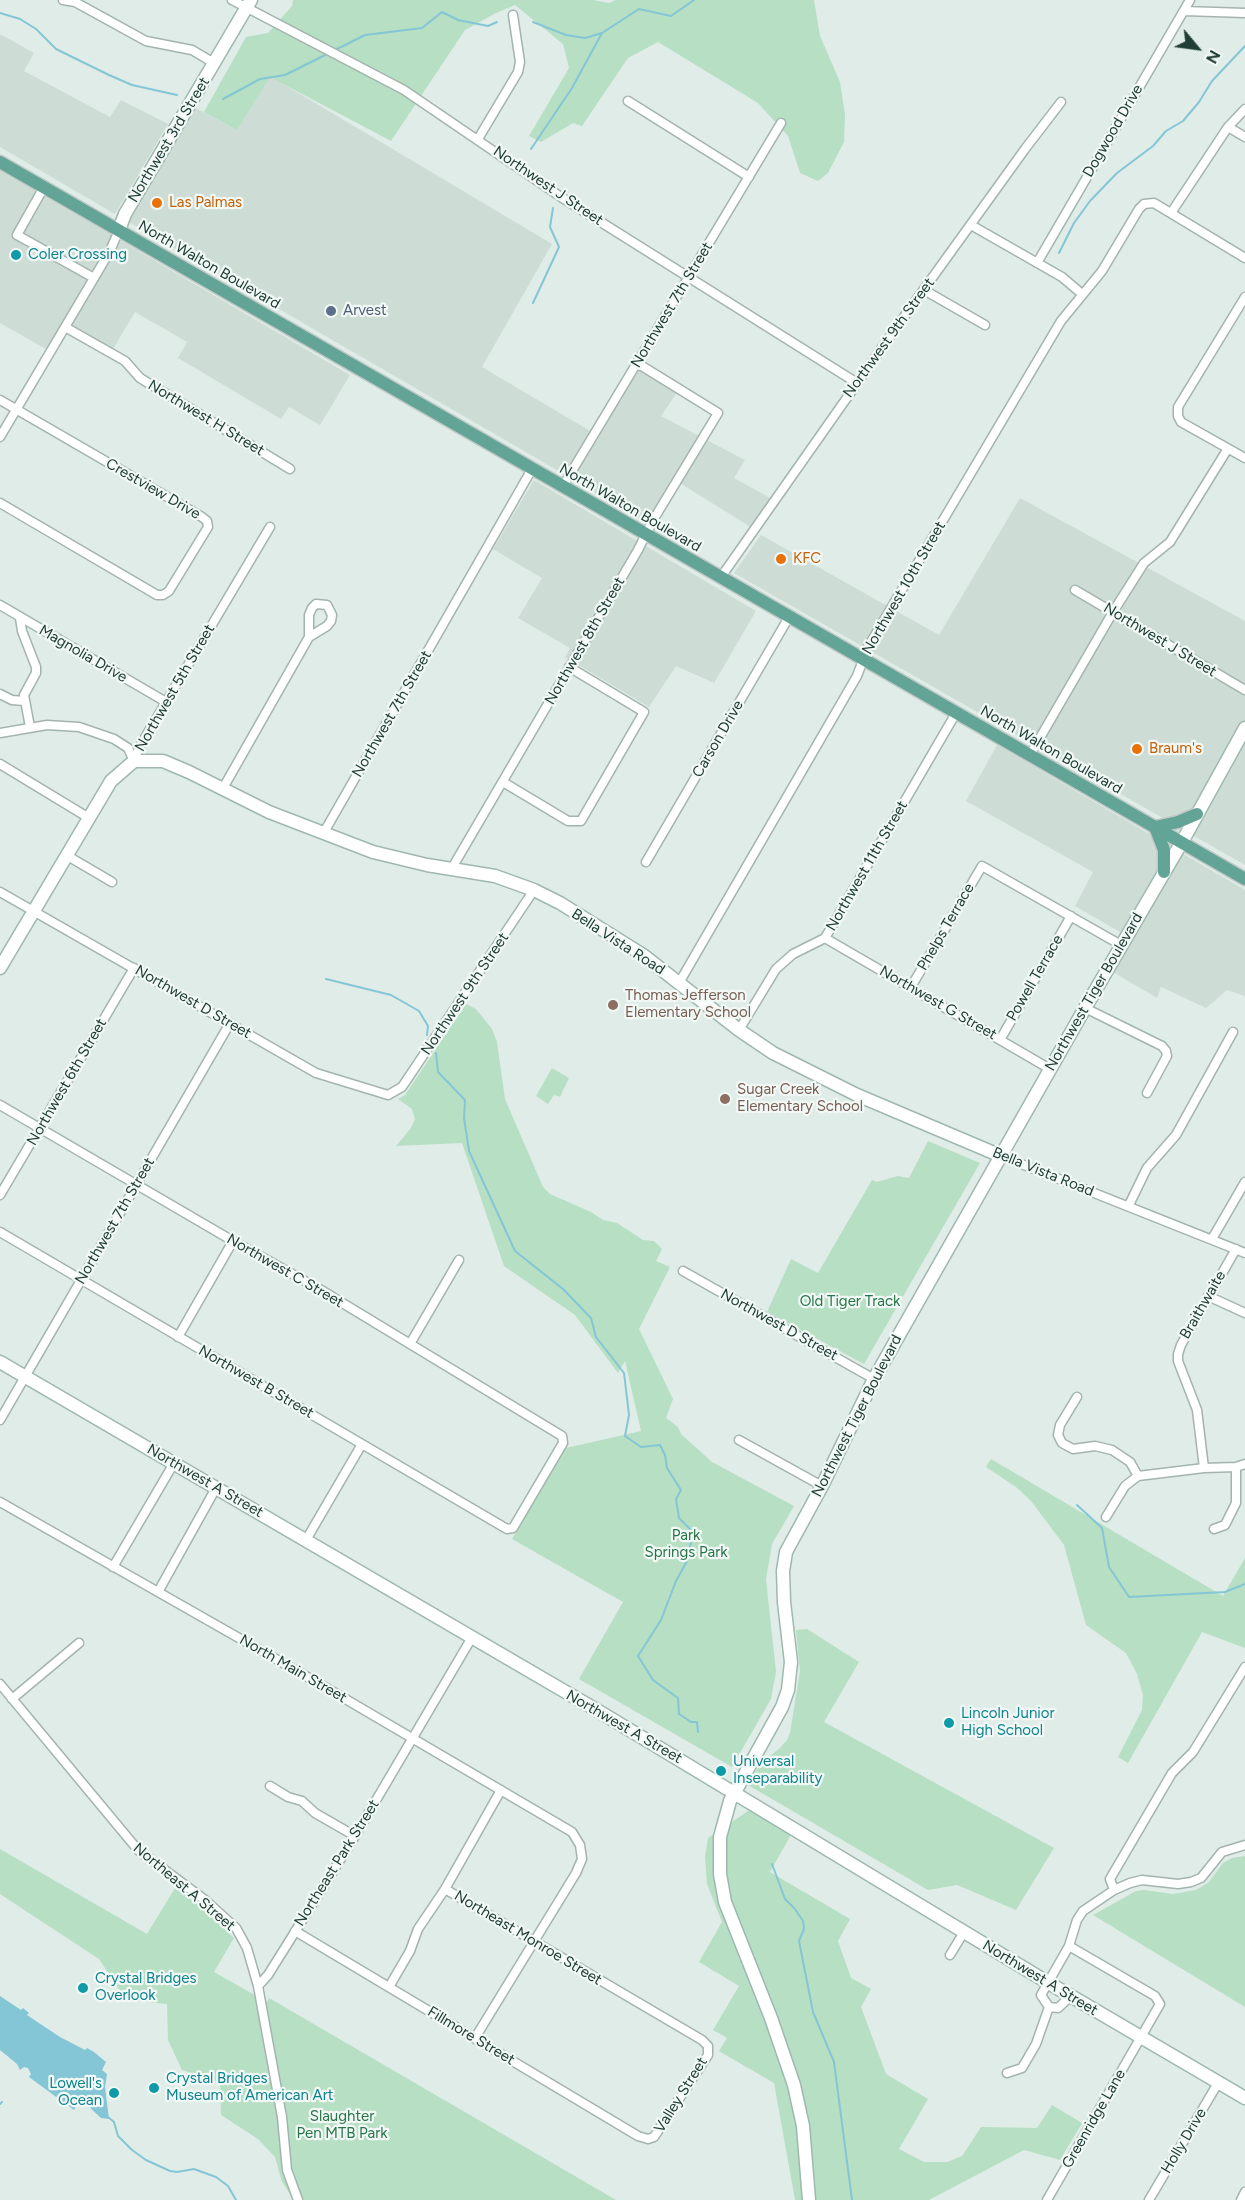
<!DOCTYPE html>
<html>
<head>
<meta charset="utf-8">
<style>
  body { margin:0 }
  #map { position:relative; width:1245px; height:2200px; overflow:hidden; background:#e0ece7; font-family:Figtree,sans-serif }
  canvas { display:block }
  .north { position:absolute; left:1167px; top:18px; width:60px; height:60px; -webkit-text-stroke:4px #f1f8f5; paint-order:stroke; rotate:119deg; font-size:16px; font-weight:700; line-height:24px; text-align:center; color:#203d36 }
  .north::after { content:''; display:block; margin:auto; width:21px; height:27px; background:#203d36; clip-path:polygon(50% 0,100% 100%,50% 72%,0 100%) }
</style>
</head>
<body>
<div id="map">
<canvas width="1245" height="2200"></canvas>
<div class="north">N</div>
</div>
<script>
const context = document.querySelector('canvas').getContext('2d');
context.lineJoin = 'round';
function fill(path, color) { context.fillStyle = color; context.fill(path, 'evenodd'); }
const toPath = rows => new Path2D(rows.map(r => 'M' + r).join(''));
function stroke(path, color, width, dash) { context.strokeStyle = color; context.lineWidth = width; context.lineCap = dash ? 'butt' : 'round'; context.setLineDash(dash || []); context.stroke(path); }
function label(font, color, halo, rows, align = 'center') {
  context.font = font + ' Figtree,sans-serif'; context.lineWidth = 4.5; context.setLineDash([]); context.textBaseline = 'middle'; context.strokeStyle = halo; context.fillStyle = color; for (const [text, x, y, turn = 0] of rows) {
    context.save(); context.translate(x, y); context.rotate((+turn || 0) * Math.PI / 180); context.textAlign = isNaN(turn) ? turn : align; if (halo) context.strokeText(text, 0, 0); context.fillText(text, 0, 0); context.restore();
  }
}
fill(toPath([
  [0,34,34,53,24,71,110,117,121,100,168,124,115,214,0,147],
  [270,76,552,244,482,367,597,435,638,368,678,391,661,416,745,460,734,478,772,499,752,528,680,483,653,528,593,491,127,221,194,107,237,130],
  [0,171,113,236,46,349,0,323],
  [121,241,350,375,320,425,289,407,281,419,178,358,187,342,135,312,113,349,72,325],
  [534,480,756,611,714,683,676,666,649,707,565,657,570,648,518,618,542,578,493,549],
  [1020,498,1245,621,1245,865,734,573,761,535,939,635],
  [997,745,1245,890,1245,996,1227,990,1206,1008,1161,987,1157,998,1103,966,1120,932,1075,906,1093,872,966,801]
]), '#cedcd6');
fill(toPath([
  [293,0,593,0,609,3,616,0,814,0,820,36,840,82,845,115,844,142,828,173,818,181,800,173,788,136,758,103,658,42,628,58,582,126,573,123,541,142,529,136,569,68,563,44,515,5,494,14,465,30,391,141,270,77,237,130,204,112,246,37,268,33,292,6],
  [466,1004,476,1009,492,1029,497,1042,505,1099,543,1187,550,1194,591,1212,603,1220,617,1223,643,1240,654,1241,662,1249,656,1261,670,1267,639,1329,673,1399,666,1418,678,1427,681,1434,712,1462,794,1506,772,1544,766,1579,776,1672,771,1699,732,1767,579,1679,623,1602,512,1539,566,1448,641,1431,625,1361,618,1373,575,1315,504,1266,462,1143,396,1146,411,1128,415,1119,412,1109,398,1099,405,1095],
  [552,1068,569,1078,560,1097,554,1095,548,1104,536,1096],
  [928,1141,980,1163,864,1364,767,1312,791,1259,818,1273,872,1180,877,1182,898,1176,909,1178],
  [991,1459,1223,1596,1245,1558,1245,1648,1202,1632,1128,1763,1118,1757,1142,1710,1143,1695,1137,1674,1126,1653,1086,1625,1064,1545,1031,1501,1016,1487,986,1467],
  [807,1629,859,1662,824,1722,1054,1848,1016,1910,957,1885,928,1890,748,1785,761,1763,780,1748,787,1740,790,1733,800,1671,796,1630],
  [751,1809,792,1833,770,1872,850,1919,838,1941,851,1978,871,1989,861,2007,886,2074,928,2099,899,2149,924,2162,947,2162,962,2156,981,2127,1037,2128,1052,2105,1082,2123,1060,2160,1024,2150,929,2200,795,2200,774,2083,719,2051,727,2038,713,2030,739,1986,699,1962,722,1922,707,1884,705,1857,708,1838],
  [0,1849,147,1934,175,1888,204,1909,234,1938,214,1972,267,2002,269,1998,616,2200,294,2200,282,2182,275,2157,258,2139,221,2115,220,2082,182,2070,168,2040,167,2004,136,2001,121,1992,99,1959,0,1894],
  [1245,1856,1245,2007,1093,1915,1136,1891,1144,1890,1173,1894,1196,1890,1209,1882,1223,1863,1232,1858]
]), '#b7dfc3');
fill(toPath([
  [0,1996,21,2010,23,2008,29,2013,27,2015,60,2037,85,2050,87,2048,94,2052,106,2062,102,2070,107,2074,105,2087,109,2119,101,2118,86,2104,77,2104,74,2110,29,2077,31,2074,28,2068,24,2067,20,2070,17,2064,0,2050]
]), '#84c6d5');
stroke(toPath([
  [0,13,20,19,36,29,56,49,109,75,132,85,177,95],
  [533,22,566,35,585,38,602,33],
  [337,49,365,35,422,28,442,12,458,20,488,26,497,22],
  [223,99,260,79,285,75,325,55],
  [531,149,572,88,602,33,639,9,671,16,694,0],
  [1059,253,1074,223,1090,201,1117,173,1153,146,1166,131,1183,121,1199,102,1212,81,1245,46],
  [533,303,559,247,550,227,553,208],
  [326,979,391,995,419,1011,428,1026,427,1035],
  [436,1053,438,1072,465,1100,464,1118,469,1151,515,1251,563,1289,591,1318,596,1337,624,1373,629,1415,625,1436,641,1447,660,1445,665,1455,667,1468,681,1490,676,1499,679,1518,692,1531,691,1542,687,1561,676,1581,661,1620,638,1656,653,1680,678,1698,679,1714,691,1722,697,1722,698,1732],
  [1077,1505,1102,1528,1109,1567,1129,1597,1225,1592,1245,1584],
  [772,1864,785,1899,795,1909,803,1921,804,1929,799,1941,813,2012,834,2062,852,2200],
  [0,2104,2,2102],
  [108,2117,114,2122,118,2136,132,2150,146,2160,170,2171,177,2172,194,2169,216,2177,228,2186,236,2200]
]), '#84c6d5', 2);
const street = toPath([
  [63,0,75,2,146,41,192,50,214,63],
  [232,0,404,90,561,197,857,383],
  [1184,11,1245,13],
  [628,101,749,177],
  [1228,127,1245,137],
  [478,139,518,72,520,62,513,15],
  [44,187,17,235,94,278],
  [1171,213,1228,127,1245,109],
  [971,225,1062,277,1082,294],
  [1037,263,1190,0],
  [924,290,985,325],
  [1245,297,1178,407,1178,416,1181,422,1245,458],
  [65,327,125,361,140,378,290,469],
  [0,400,202,517,207,521,208,527,169,591,163,595,157,595,0,503],
  [0,437,110,251,119,230],
  [563,486,781,123],
  [721,577,891,335,1025,149,1061,102],
  [1075,590,1245,690],
  [0,605,166,702],
  [20,618,22,631,36,667,36,673,24,695,30,727],
  [0,694,12,700,24,701],
  [0,733,47,725,79,727,114,739,128,748,134,761],
  [1030,755,1113,612,1144,563,1170,542,1227,450],
  [134,761,140,746,270,527],
  [0,764,89,818],
  [503,782,568,821,581,821,644,712,569,667],
  [222,790,309,637,327,626,331,621,332,615,327,605,316,604,312,608,309,615,309,637],
  [323,834,532,469],
  [66,855,112,882],
  [646,862,789,617],
  [452,868,638,550,652,522,718,413,637,363],
  [0,892,316,1073,388,1095,402,1087,534,890],
  [825,938,1050,1069],
  [679,983,857,676,868,647,1061,321,1102,271,1139,209,1144,204,1154,203,1245,258],
  [911,987,982,866,1121,945],
  [1085,1008,1162,1046,1166,1051,1167,1056,1147,1093],
  [739,1030,776,969,793,954,825,938,956,713],
  [1000,1040,1071,916],
  [0,1105,233,1241,321,1290,562,1436,563,1443,513,1528,507,1529,0,1232],
  [1001,1156,1245,1253],
  [0,1195,134,968],
  [1129,1205,1147,1168,1176,1135,1233,1032],
  [1212,1239,1245,1182],
  [683,1271,874,1379],
  [1208,1296,1245,1313],
  [178,1337,233,1241],
  [410,1344,459,1260],
  [1077,1397,1060,1425,1058,1435,1062,1443,1073,1449,1095,1446,1112,1450,1130,1462,1138,1476],
  [0,1420,230,1023],
  [739,1440,822,1486],
  [1204,1468,1197,1410,1178,1361,1178,1354,1181,1345,1236,1249],
  [0,1502,325,1687,572,1832,580,1845,582,1859,576,1873,475,2038],
  [1106,1517,1125,1486,1138,1476,1204,1468,1236,1467,1245,1464],
  [1214,1529,1225,1525,1236,1503,1236,1467],
  [306,1540,362,1444],
  [113,1567,174,1463],
  [158,1592,216,1488],
  [0,1684,138,1850,205,1900,236,1928,247,1948,258,1986,282,2117,287,2170,298,2200],
  [12,1699,79,1643],
  [270,1786,288,1797,302,1801,315,1813,355,1836],
  [1114,1890,1110,1879,1172,1773,1193,1752,1245,1667],
  [295,1931,638,2136,648,2139,654,2137,708,2055,708,2046,702,2040,445,1889],
  [950,1955,964,1932],
  [258,1986,268,1975,355,1836,471,1639],
  [389,1987,410,1951,418,1929,445,1889,501,1790],
  [1071,1996,1058,2008,1049,2007,1041,1995,1069,1946,1077,1920,1083,1911,1114,1890,1130,1883,1142,1880,1178,1884,1191,1882,1201,1878,1222,1852,1245,1845],
  [1007,2073,1022,2068,1036,2044,1049,2007],
  [1047,2200,1160,2004,1155,1996,1069,1946],
  [1149,2200,1218,2083],
  [1241,2200,1245,2192]
]);
const secondary = toPath([
  [119,230,125,214,251,0],
  [0,968,111,781,134,761,163,761,189,772,269,812,373,852,427,865,495,876,534,890,560,903,643,955,739,1030,773,1053,857,1095,1001,1156],
  [0,1362,600,1712,1047,1982,1245,2098],
  [809,2200,803,2126,794,2085,771,2018,725,1902,720,1874,720,1837,730,1801,782,1707,788,1690,791,1662,784,1602,783,1571,786,1552,822,1486,874,1379,1085,1008,1182,842,1245,728]
]);
const primary = toPath([
  [0,162,1245,879],
  [1164,872,1164,850,1155,827,1178,822,1197,814]
]);
stroke(street, '#a3b4ae', 11);
stroke(secondary, '#9eb8af', 15);
stroke(primary, '#c1c9c7', 15);
stroke(street, '#fff', 8);
stroke(secondary, '#fff', 12);
stroke(primary, '#62a495', 12);
for (const [x, y, r, color] of [
  [157,203,6,"#e8710a"],
  [16,255,6,"#0f9aa8"],
  [331,311,6,"#5c6f8a"],
  [781,559,6,"#e8710a"],
  [1137,749,6,"#e8710a"],
  [613,1005,6,"#8d6e63"],
  [725,1099,6,"#8d6e63"],
  [949,1723,6,"#0f9aa8"],
  [721,1771,6,"#0f9aa8"],
  [83,1988,6,"#0f9aa8"],
  [154,2088,6,"#0f9aa8"],
  [114,2093,6,"#0f9aa8"]
]) { const dot = new Path2D(); dot.arc(x, y, r, 0, 2 * Math.PI); context.fillStyle = color; context.fill(dot); stroke(dot, '#f1f8f5', 2); }
label('15px', '#203d36', '#f1f8f5', [
  ["Dogwood Drive",1113,131,-60],
  ["Northwest 3rd Street",169,140,-59],
  ["Northwest J Street",548,186,34],
  ["North Walton Boulevard",209,265,30],
  ["Northwest 7th Street",672,305,-59],
  ["Northwest 9th Street",889,338,-54],
  ["Northwest H Street",206,418,31],
  ["Crestview Drive",153,489,30],
  ["North Walton Boulevard",630,508,30],
  ["Northwest 10th Street",904,588,-60],
  ["Northwest J Street",1160,640,31],
  ["Northwest 8th Street",585,641,-60],
  ["Magnolia Drive",83,654,30],
  ["Northwest 5th Street",175,688,-60],
  ["Northwest 7th Street",392,714,-60],
  ["Carson Drive",718,739,-60],
  ["North Walton Boulevard",1051,750,30],
  ["Northwest 11th Street",867,866,-60],
  ["Phelps Terrace",946,927,-60],
  ["Bella Vista Road",618,942,33],
  ["Powell Terrace",1035,978,-60],
  ["Northwest Tiger Boulevard",1094,992,-60],
  ["Northwest 9th Street",465,994,-56],
  ["Northwest D Street",193,1002,30],
  ["Northwest G Street",938,1003,30],
  ["Northwest 6th Street",67,1082,-60],
  ["Bella Vista Road",1043,1172,22],
  ["Northwest 7th Street",115,1221,-60],
  ["Northwest C Street",285,1271,30],
  ["Braithwaite",1203,1305,-60],
  ["Northwest D Street",779,1325,29],
  ["Northwest B Street",256,1382,30],
  ["Northwest Tiger Boulevard",857,1416,-63],
  ["Northwest A Street",205,1481,30],
  ["North Main Street",293,1669,30],
  ["Northwest A Street",624,1727,30],
  ["Northeast Park Street",337,1863,-58],
  ["Northeast A Street",184,1887,40],
  ["Northeast Monroe Street",528,1938,31],
  ["Northwest A Street",1040,1978,31],
  ["Fillmore Street",471,2036,31],
  ["Valley Street",681,2095,-58],
  ["Greenridge Lane",1094,2119,-60],
  ["Holly Drive",1184,2141,-59]
]);
label('15px', '#c56008', '#f1f8f5', [
  ["Las Palmas",169,203],
  ["KFC",793,559],
  ["Braum's",1149,749]
], 'left');
label('15px', '#0d838f', '#f1f8f5', [
  ["Coler Crossing",28,255],
  ["Lincoln Junior",961,1714],
  ["High School",961,1731],
  ["Universal",733,1762],
  ["Inseparability",733,1779],
  ["Crystal Bridges",95,1979],
  ["Overlook",95,1996],
  ["Crystal Bridges",166,2079],
  ["Museum of American Art",166,2096],
  ["Lowell's",102,2084,"right"],
  ["Ocean",102,2101,"right"]
], 'left');
label('15px', '#4e5e75', '#f1f8f5', [
  ["Arvest",343,311]
], 'left');
label('15px', '#785e54', '#f1f8f5', [
  ["Thomas Jefferson",625,996],
  ["Elementary School",625,1013],
  ["Sugar Creek",737,1090],
  ["Elementary School",737,1107]
], 'left');
label('15px', '#287648', '#f1f8f5', [
  ["Old Tiger Track",850,1302],
  ["Park",686,1536],
  ["Springs Park",686,1553],
  ["Slaughter",342,2117],
  ["Pen MTB Park",342,2134]
]);
</script>
</body>
</html>
